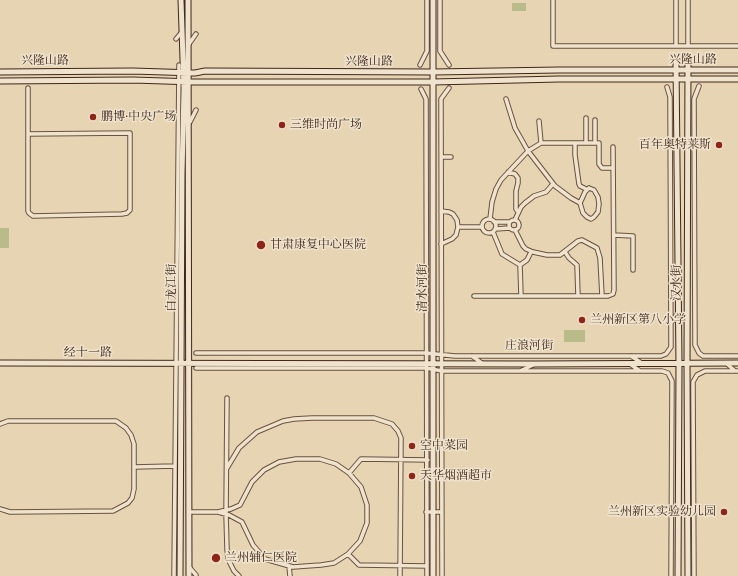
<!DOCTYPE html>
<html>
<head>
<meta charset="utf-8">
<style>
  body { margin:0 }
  canvas { display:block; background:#e7d4b3 }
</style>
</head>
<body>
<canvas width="738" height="576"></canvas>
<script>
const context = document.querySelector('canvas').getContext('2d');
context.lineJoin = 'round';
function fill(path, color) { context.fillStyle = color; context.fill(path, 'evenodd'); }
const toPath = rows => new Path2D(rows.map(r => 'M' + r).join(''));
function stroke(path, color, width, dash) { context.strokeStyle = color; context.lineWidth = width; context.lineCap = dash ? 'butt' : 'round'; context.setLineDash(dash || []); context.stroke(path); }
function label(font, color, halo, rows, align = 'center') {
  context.font = font + ' "Old Standard TT","Noto Serif SC",serif'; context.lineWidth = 3; context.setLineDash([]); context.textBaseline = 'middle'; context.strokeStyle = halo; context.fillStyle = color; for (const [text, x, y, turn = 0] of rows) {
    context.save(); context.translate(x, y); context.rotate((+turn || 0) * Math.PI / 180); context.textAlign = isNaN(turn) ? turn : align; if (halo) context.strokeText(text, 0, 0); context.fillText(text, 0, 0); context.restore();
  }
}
fill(toPath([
  [512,3,526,3,526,11,512,11],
  [0,228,9,228,9,248,0,248],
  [564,330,585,330,585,342,564,342]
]), '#b9bc8a');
const street = toPath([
  [440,0,440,51,449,65],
  [553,0,553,46,738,46],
  [176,39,181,33],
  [189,44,196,34],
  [676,46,676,0],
  [688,46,688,0],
  [420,65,427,51,427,0],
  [699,86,694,99,695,345,699,353,703,356,738,356],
  [421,89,426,99,427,576],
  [506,99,515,128,528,151,555,186,571,198,580,203],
  [539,121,541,143],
  [190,122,196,110],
  [28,134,130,133,130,210,127,213,122,214,33,216,29,213,28,211,28,88],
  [575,143,575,155,579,184,580,186,586,189],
  [586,143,586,118],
  [595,143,595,120],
  [441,157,451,157],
  [508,172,515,174,518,178,518,183,516,191,516,209,518,212],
  [589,188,594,190,598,197,599,204,598,212,594,217,591,219,587,217,583,213,580,203,585,192,589,188],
  [441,211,449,212,453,214,457,220,458,227,456,235,452,239,441,244],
  [490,219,492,202,496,189,501,180,528,151,541,143,599,143,599,164,602,168,613,168],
  '482 226a7 7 0 1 1 14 0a7 7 0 1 1-14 0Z',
  '509 225a5 5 0 1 1 10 0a5 5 0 1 1-10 0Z',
  [515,220,521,207,525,203,534,196,546,192,553,184],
  [494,222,510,222],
  [458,227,482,227],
  [495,229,510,228],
  [515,230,523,246,526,249,533,252,547,255,560,255,578,241,582,240,597,248,600,258,602,296],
  [493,232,502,254,520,265],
  [614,235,633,236,633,270],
  [565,252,569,258,577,265,578,296],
  [520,265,521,296],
  [520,265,527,260,531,252],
  [474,296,608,296,613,294,614,290,613,147],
  [671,323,678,313],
  [196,353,426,353,455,356,661,356,666,354,671,347,670,97,667,87],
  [472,356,483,364],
  [631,356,643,364],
  [726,363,735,371],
  [630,364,640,371],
  [196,368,426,368,442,371,662,371,668,373,672,381,671,576],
  [520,371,533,365],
  [227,398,226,514,227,549,228,559,234,571,239,576],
  [0,424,8,421,116,421,126,428,131,435,134,444,134,489,132,498,128,503,113,511,10,512,0,509],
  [134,467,175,466],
  [227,468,239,448,257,432,283,421,294,419,312,418,374,418,392,424,398,431,401,438,400,576],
  [349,473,361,459,428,460],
  [189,512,218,512,231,509,240,505,252,482,264,470,279,462,296,459,320,459,336,464,349,473,361,487,367,505,367,523,360,541,348,554,334,563,321,565,293,567,265,559,253,545,242,522,229,515,218,512],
  [426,512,442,512],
  [348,554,359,565,427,566],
  [289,566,290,576],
  [189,567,196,575],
  [174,576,179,65],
  [442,576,441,99,449,88],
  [694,576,693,382,697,375,705,371,738,371]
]);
const secondary = toPath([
  [188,0,189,576],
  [433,0,433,576],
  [688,62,687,364,688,576],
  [676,63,679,364,678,576],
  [0,72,133,71,195,73,205,71,433,72,559,70,738,70],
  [0,81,133,80,195,82,433,82,559,79,738,79],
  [0,363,535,364,738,363],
  [180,576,182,174,184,89,181,0]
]);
stroke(street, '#6a5240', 5.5);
stroke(secondary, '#40271a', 7);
stroke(street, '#efe3ce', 3.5);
stroke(secondary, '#efe3ce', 5);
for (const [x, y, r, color] of [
  [93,117,4,"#8f2418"],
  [282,125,4,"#8f2418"],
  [719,145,4,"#8f2418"],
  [261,245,5,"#8f2418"],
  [582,320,4,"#8f2418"],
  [412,446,4,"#8f2418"],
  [412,476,4,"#8f2418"],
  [724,512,4,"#8f2418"],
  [216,558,5,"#8f2418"]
]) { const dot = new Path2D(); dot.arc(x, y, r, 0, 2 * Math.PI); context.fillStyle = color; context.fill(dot); stroke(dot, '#efe3ce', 1.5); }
label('12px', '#40271a', '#efe3ce', [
  ["兴隆山路",693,60],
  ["兴隆山路",45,61],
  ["兴隆山路",369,62],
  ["汉水街",677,283,-90],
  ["白龙江街",172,288,-90],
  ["清水河街",423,288,-90],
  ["庄浪河街",529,346],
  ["经十一路",88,353]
]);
label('12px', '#40271a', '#efe3ce', [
  ["鹏博·中央广场",101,117],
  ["三维时尚广场",290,125],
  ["百年奥特莱斯",711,145,"right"],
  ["甘肃康复中心医院",270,245],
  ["兰州新区第八小学",590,320],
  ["空中菜园",420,446],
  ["天华烟酒超市",420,476],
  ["兰州新区实验幼儿园",716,512,"right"],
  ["兰州辅仁医院",225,558]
], 'left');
</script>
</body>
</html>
